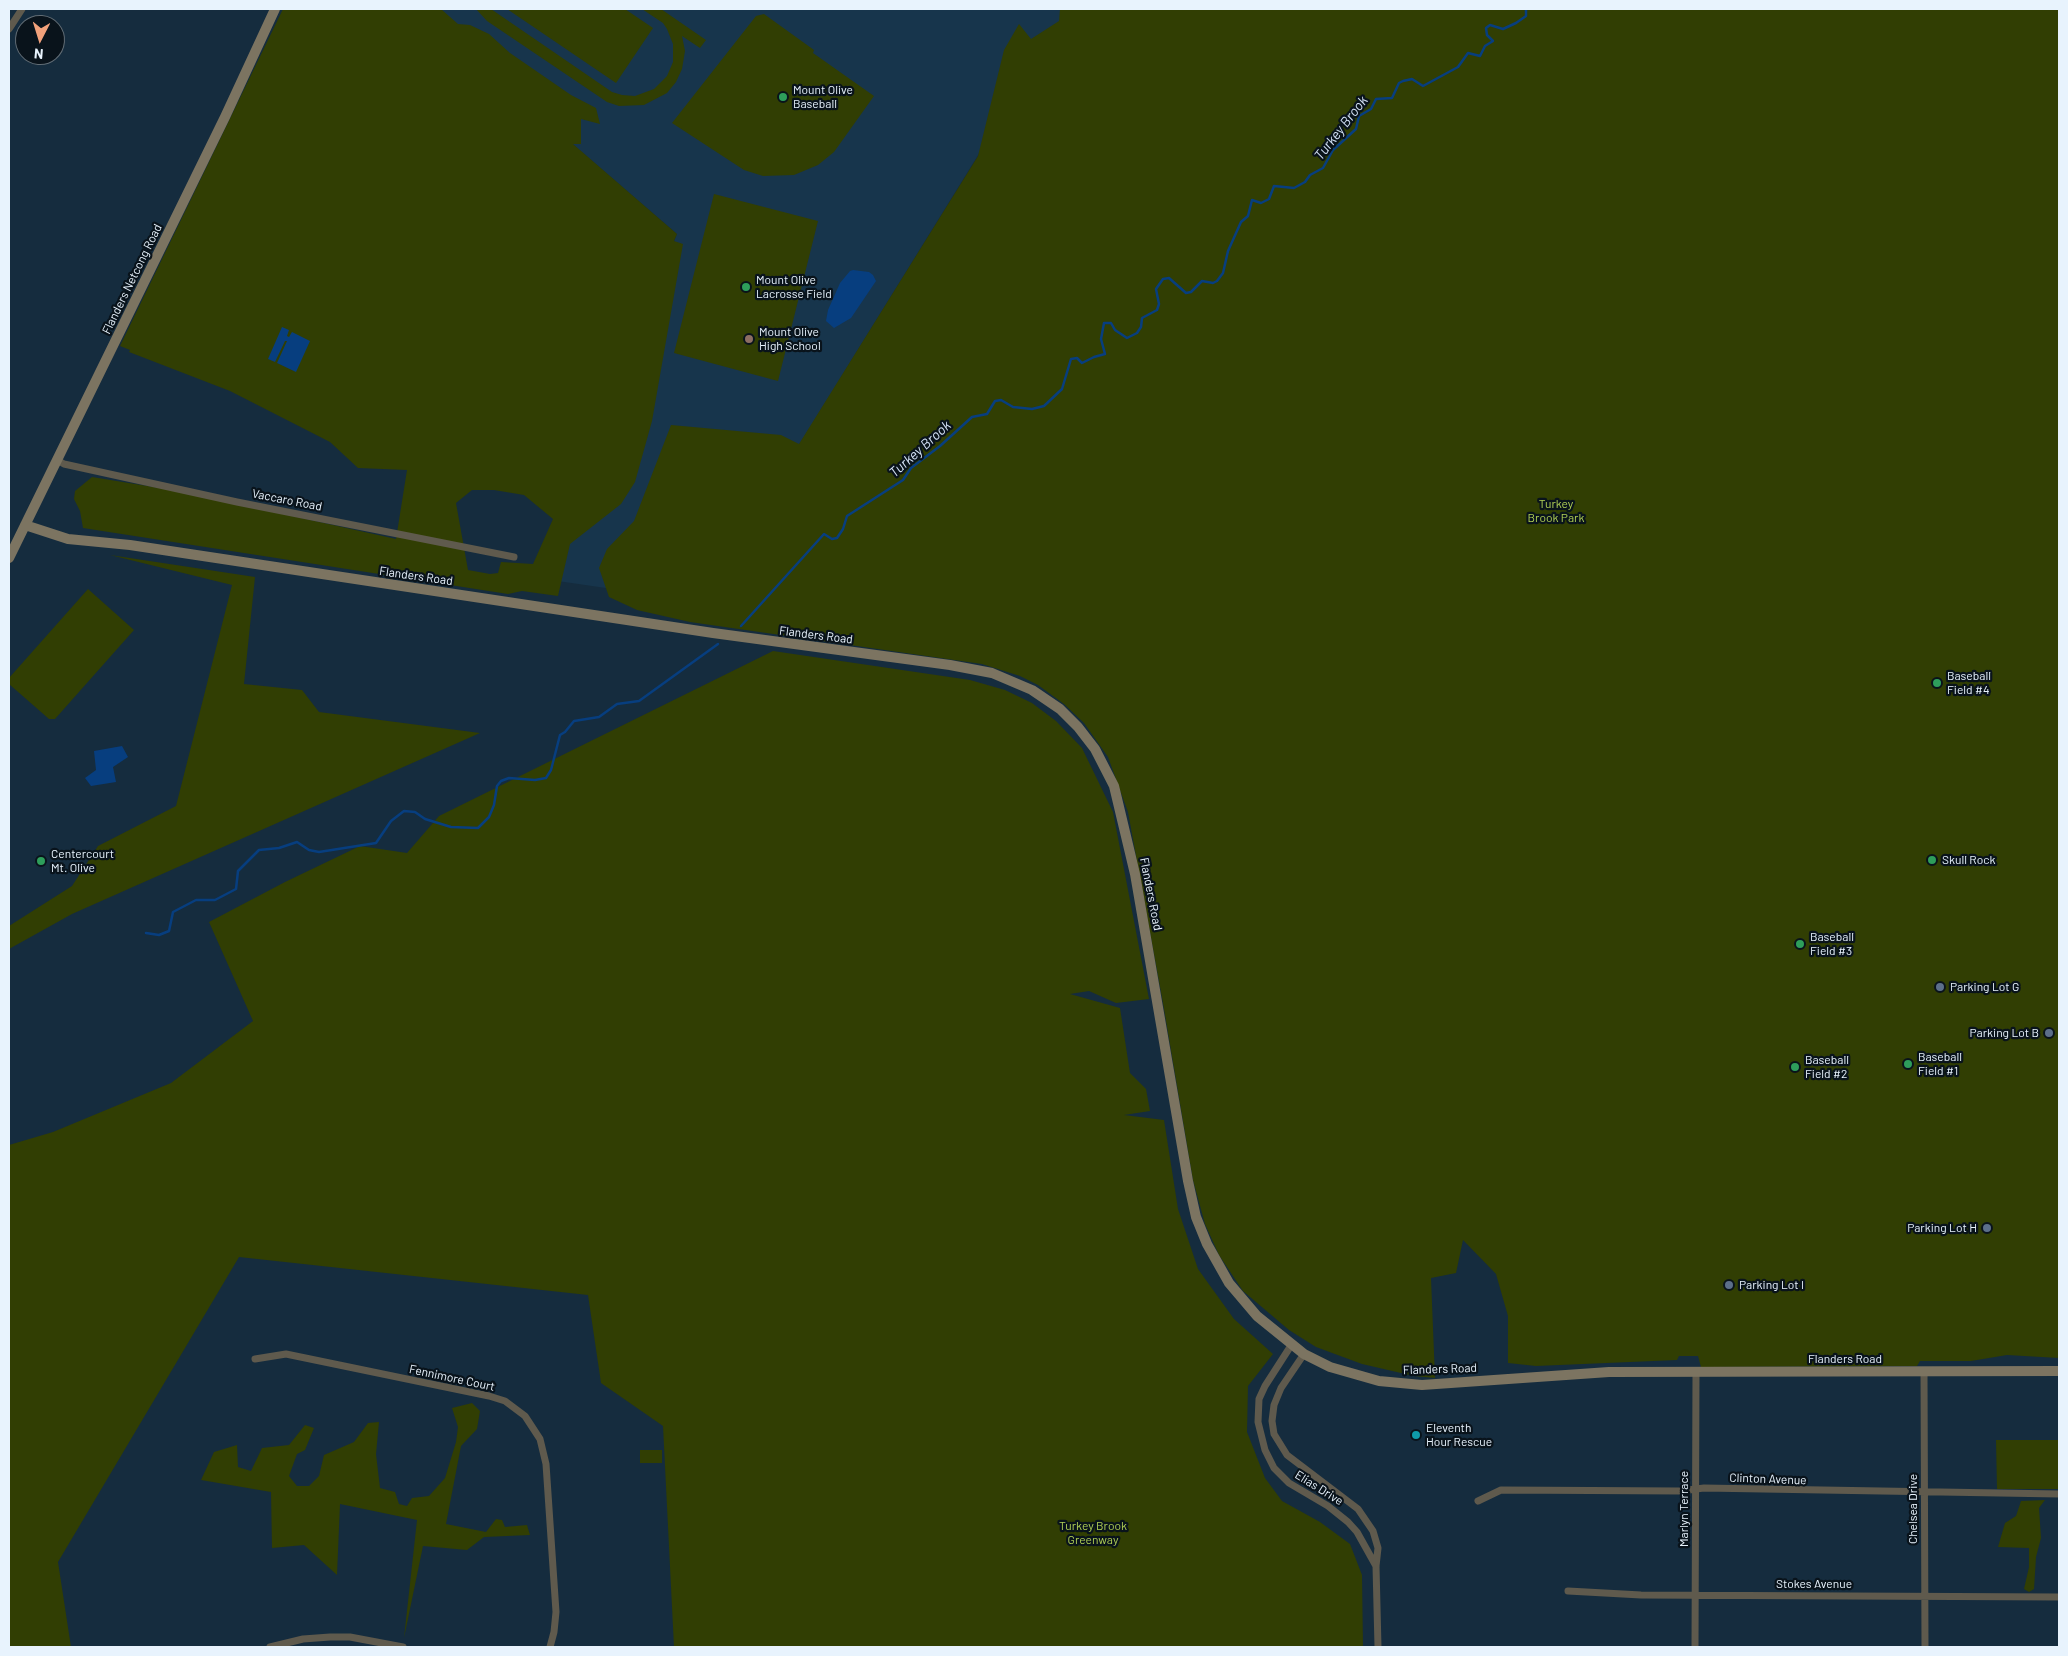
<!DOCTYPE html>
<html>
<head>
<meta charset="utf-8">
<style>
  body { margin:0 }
  #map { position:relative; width:2068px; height:1656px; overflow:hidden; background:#152c3e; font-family:Barlow,sans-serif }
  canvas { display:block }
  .frame { position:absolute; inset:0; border:10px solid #e8f3fd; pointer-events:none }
  .north { position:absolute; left:15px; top:15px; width:50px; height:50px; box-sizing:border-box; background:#09131b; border:1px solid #626d75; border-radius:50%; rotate:185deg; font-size:14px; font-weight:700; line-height:20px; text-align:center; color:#e8f3fd }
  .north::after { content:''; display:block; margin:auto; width:18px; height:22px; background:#f1a17b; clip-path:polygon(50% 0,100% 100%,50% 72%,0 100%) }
</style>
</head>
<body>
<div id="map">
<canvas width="2068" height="1656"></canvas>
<div class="frame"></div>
<div class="north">N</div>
</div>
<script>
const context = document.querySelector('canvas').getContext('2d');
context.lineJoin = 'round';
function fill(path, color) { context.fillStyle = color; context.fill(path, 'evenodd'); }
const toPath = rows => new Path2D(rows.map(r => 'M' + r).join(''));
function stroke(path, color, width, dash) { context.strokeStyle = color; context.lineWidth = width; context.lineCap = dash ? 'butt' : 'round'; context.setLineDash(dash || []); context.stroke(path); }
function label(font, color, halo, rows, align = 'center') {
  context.font = font + ' Barlow,sans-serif'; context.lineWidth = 4.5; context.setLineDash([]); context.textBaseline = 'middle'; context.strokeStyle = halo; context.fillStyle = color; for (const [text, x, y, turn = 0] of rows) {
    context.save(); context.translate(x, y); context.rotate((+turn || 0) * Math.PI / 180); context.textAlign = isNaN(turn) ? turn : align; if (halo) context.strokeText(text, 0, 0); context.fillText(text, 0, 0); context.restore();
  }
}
fill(toPath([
  [416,9,1076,9,1051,37,702,602,537,578,677,234]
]), '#17354c');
fill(toPath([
  [283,9,441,9,458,24,470,25,489,34,510,53,571,95,596,108,600,124,581,119,581,144,573,144,677,234,674,241,683,244,652,421,635,482,621,504,570,544,558,596,522,591,508,594,83,528,80,511,74,499,75,491,92,477,184,492,396,539,407,470,358,468,330,442,230,391,129,352,130,350,120,346],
  [472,490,494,490,524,495,553,519,533,564,501,562,498,573,490,574,468,570,456,503],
  [476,9,491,9,612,92,622,95,635,96,654,89,667,76,673,62,673,44,667,29,663,23,642,9,661,9,706,40,700,48,682,36,685,51,682,69,676,82,667,93,644,105,619,106,607,102,487,21],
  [507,9,625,9,653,28,616,83],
  [1060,9,2059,9,2059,1358,2007,1355,1971,1361,1920,1361,1917,1366,1701,1367,1698,1356,1679,1356,1677,1360,1536,1366,1508,1363,1508,1316,1496,1274,1463,1240,1456,1273,1431,1278,1435,1378,1414,1376,1362,1364,1316,1347,1289,1330,1243,1291,1219,1255,1205,1224,1193,1180,1163,1003,1128,812,1108,757,1084,723,1064,704,1038,685,1020,676,982,664,690,622,637,610,609,597,599,568,607,549,634,521,671,425,781,435,799,444,978,156,1004,50,1019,24,1031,39,1059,21],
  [764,14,814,50,813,53,874,96,834,152,818,165,794,175,763,176,744,170,672,123,756,16],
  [714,194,818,221,778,381,674,353],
  [110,555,255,577,244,684,302,690,319,712,480,733,72,914,9,949,9,926,72,886,98,846,176,806,232,585],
  [88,589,134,630,55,719,49,719,9,684,9,678],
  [773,651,970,680,1005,690,1032,703,1056,721,1082,748,1113,812,1149,999,1116,1003,1089,991,1070,994,1120,1008,1130,1073,1146,1089,1150,1111,1124,1115,1164,1120,1178,1209,1198,1269,1234,1319,1273,1354,1248,1386,1247,1432,1265,1478,1282,1501,1320,1522,1350,1544,1362,1575,1363,1647,674,1647,663,1426,601,1383,588,1295,239,1257,58,1562,71,1647,9,1647,9,1145,53,1132,171,1083,253,1021,209,922,285,882,360,846,407,853,439,816],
  [472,1403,480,1411,477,1429,461,1446,446,1524,486,1532,496,1519,502,1520,505,1527,527,1525,530,1535,484,1537,467,1550,423,1546,404,1638,417,1520,340,1504,337,1575,304,1545,272,1548,271,1492,201,1480,214,1452,237,1445,238,1467,251,1471,262,1448,289,1445,305,1425,314,1428,305,1450,297,1454,289,1476,297,1486,309,1486,319,1476,324,1455,354,1442,368,1423,379,1422,376,1454,380,1488,395,1492,399,1504,407,1506,412,1498,429,1496,445,1478,456,1442,458,1427,452,1408],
  [1996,1440,2059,1440,2059,1489,1997,1489],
  [640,1450,662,1450,662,1463,640,1463],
  [2045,1500,2039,1508,2041,1538,2036,1557,2034,1589,2029,1592,2024,1589,2029,1567,2029,1548,1998,1547,2005,1523,2016,1516,2021,1501]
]), '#313e03');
fill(toPath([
  [853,270,869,272,873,275,876,281,851,318,834,328,826,321,828,310,840,283,850,271],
  [282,327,289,330,287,336,289,337,292,332,310,341,296,372,277,363,287,341,285,341,275,362,268,359],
  [122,746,128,757,113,767,116,782,91,786,85,778,96,770,94,751]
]), '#073e7f');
stroke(toPath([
  [741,626,824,534,832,539,837,538,843,529,847,516,903,480,911,468,940,446,972,417,987,414,995,401,1001,400,1013,407,1032,409,1044,406,1062,389,1071,359,1077,358,1082,363,1094,357,1105,354,1101,339,1104,323,1111,323,1115,330,1127,338,1137,333,1141,327,1142,318,1157,310,1159,304,1156,289,1163,279,1169,278,1186,293,1191,292,1202,281,1213,283,1217,281,1223,273,1228,251,1241,222,1248,216,1252,200,1261,203,1269,199,1274,186,1294,188,1305,182,1310,175,1323,168,1333,150,1356,129,1359,116,1371,109,1376,99,1392,98,1399,83,1403,81,1412,79,1423,86,1458,67,1468,53,1480,56,1485,46,1493,41,1487,35,1486,28,1490,25,1503,29,1516,23,1526,16,1526,9],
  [146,933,159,935,169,931,173,912,196,900,215,900,236,889,238,871,259,850,279,848,297,842,309,850,319,852,376,843,391,821,404,811,415,812,425,819,451,827,478,828,489,817,494,805,497,786,501,781,509,778,535,780,546,778,551,770,560,735,565,732,574,721,599,717,617,704,639,701,718,644]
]), '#073e7f', 2.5);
stroke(toPath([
  [9,29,22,9],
  [57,460,64,464,237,502,514,557],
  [1292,1344,1265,1386,1259,1399,1258,1422,1265,1450,1274,1468,1289,1483,1328,1506,1348,1522,1357,1532,1376,1566],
  [1304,1354,1281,1388,1274,1405,1272,1421,1274,1434,1287,1455,1358,1509,1373,1531,1378,1548,1376,1566,1378,1647],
  [255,1359,286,1354,489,1396,505,1401,525,1416,540,1439,546,1464,556,1612,554,1632,550,1647],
  [1924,1371,1925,1647],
  [1478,1501,1501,1490,1680,1491,1704,1488,2059,1494],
  [1568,1591,1641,1595,2059,1597],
  [270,1647,303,1639,330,1637,350,1637,403,1647],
  [1695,1647,1696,1372]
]), '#5f5a4d', 7);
stroke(toPath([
  [25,525,68,539,130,545,713,633,950,665,992,673,1032,690,1060,709,1078,727,1095,749,1114,786,1135,874,1188,1181,1196,1217,1207,1244,1229,1283,1257,1316,1304,1354,1330,1367,1379,1381,1422,1385,1609,1372,2059,1371],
  [9,558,225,117,275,9]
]), '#7c7461', 10);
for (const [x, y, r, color] of [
  [783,97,5,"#2e9e5b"],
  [746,287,5,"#2e9e5b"],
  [749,339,5,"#8d6e63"],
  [1937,683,5,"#2e9e5b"],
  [1932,860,5,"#2e9e5b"],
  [41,861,5,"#2e9e5b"],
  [1800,944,5,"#2e9e5b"],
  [1940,987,5,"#5c6f8a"],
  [2049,1033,5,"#5c6f8a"],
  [1908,1064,5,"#2e9e5b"],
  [1795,1067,5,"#2e9e5b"],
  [1987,1228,5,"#5c6f8a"],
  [1729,1285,5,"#5c6f8a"],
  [1416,1435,5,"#0f9aa8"]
]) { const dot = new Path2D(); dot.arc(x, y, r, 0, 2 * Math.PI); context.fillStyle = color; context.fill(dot); stroke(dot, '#09131b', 2); }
label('12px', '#e8f3fd', '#09131b', [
  ["Mount Olive",793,90],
  ["Baseball",793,104],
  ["Mount Olive",756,280],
  ["Lacrosse Field",756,294],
  ["Mount Olive",759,332],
  ["High School",759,346],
  ["Baseball",1947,676],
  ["Field #4",1947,690],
  ["Centercourt",51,854],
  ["Mt. Olive",51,868],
  ["Skull Rock",1942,860],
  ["Baseball",1810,937],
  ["Field #3",1810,951],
  ["Parking Lot G",1950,987],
  ["Parking Lot B",2039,1033,"right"],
  ["Baseball",1918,1057],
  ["Field #1",1918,1071],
  ["Baseball",1805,1060],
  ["Field #2",1805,1074],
  ["Parking Lot H",1977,1228,"right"],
  ["Parking Lot I",1739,1285],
  ["Eleventh",1426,1428],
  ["Hour Rescue",1426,1442]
], 'left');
label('12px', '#e8f3fd', '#09131b', [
  ["Flanders Netcong Road",132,279,-64],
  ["Vaccaro Road",287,500,11],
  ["Flanders Road",416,576,8],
  ["Flanders Road",816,635,7],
  ["Flanders Road",1151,894,79],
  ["Flanders Road",1845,1359],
  ["Flanders Road",1440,1369,-2],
  ["Fennimore Court",452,1378,12],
  ["Clinton Avenue",1768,1479,2],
  ["Elias Drive",1319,1488,32],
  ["Marlyn Terrace",1684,1509,-90],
  ["Chelsea Drive",1913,1509,-90],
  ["Stokes Avenue",1814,1584]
]);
label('12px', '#b0cf55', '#09131b', [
  ["Turkey",1556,504],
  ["Brook Park",1556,518],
  ["Turkey Brook",1093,1526],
  ["Greenway",1093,1540]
]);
label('italic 14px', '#d6e4f8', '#09131b', [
  ["Turkey Brook",1341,128,-52],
  ["Turkey Brook",920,449,-42]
]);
</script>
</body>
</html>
